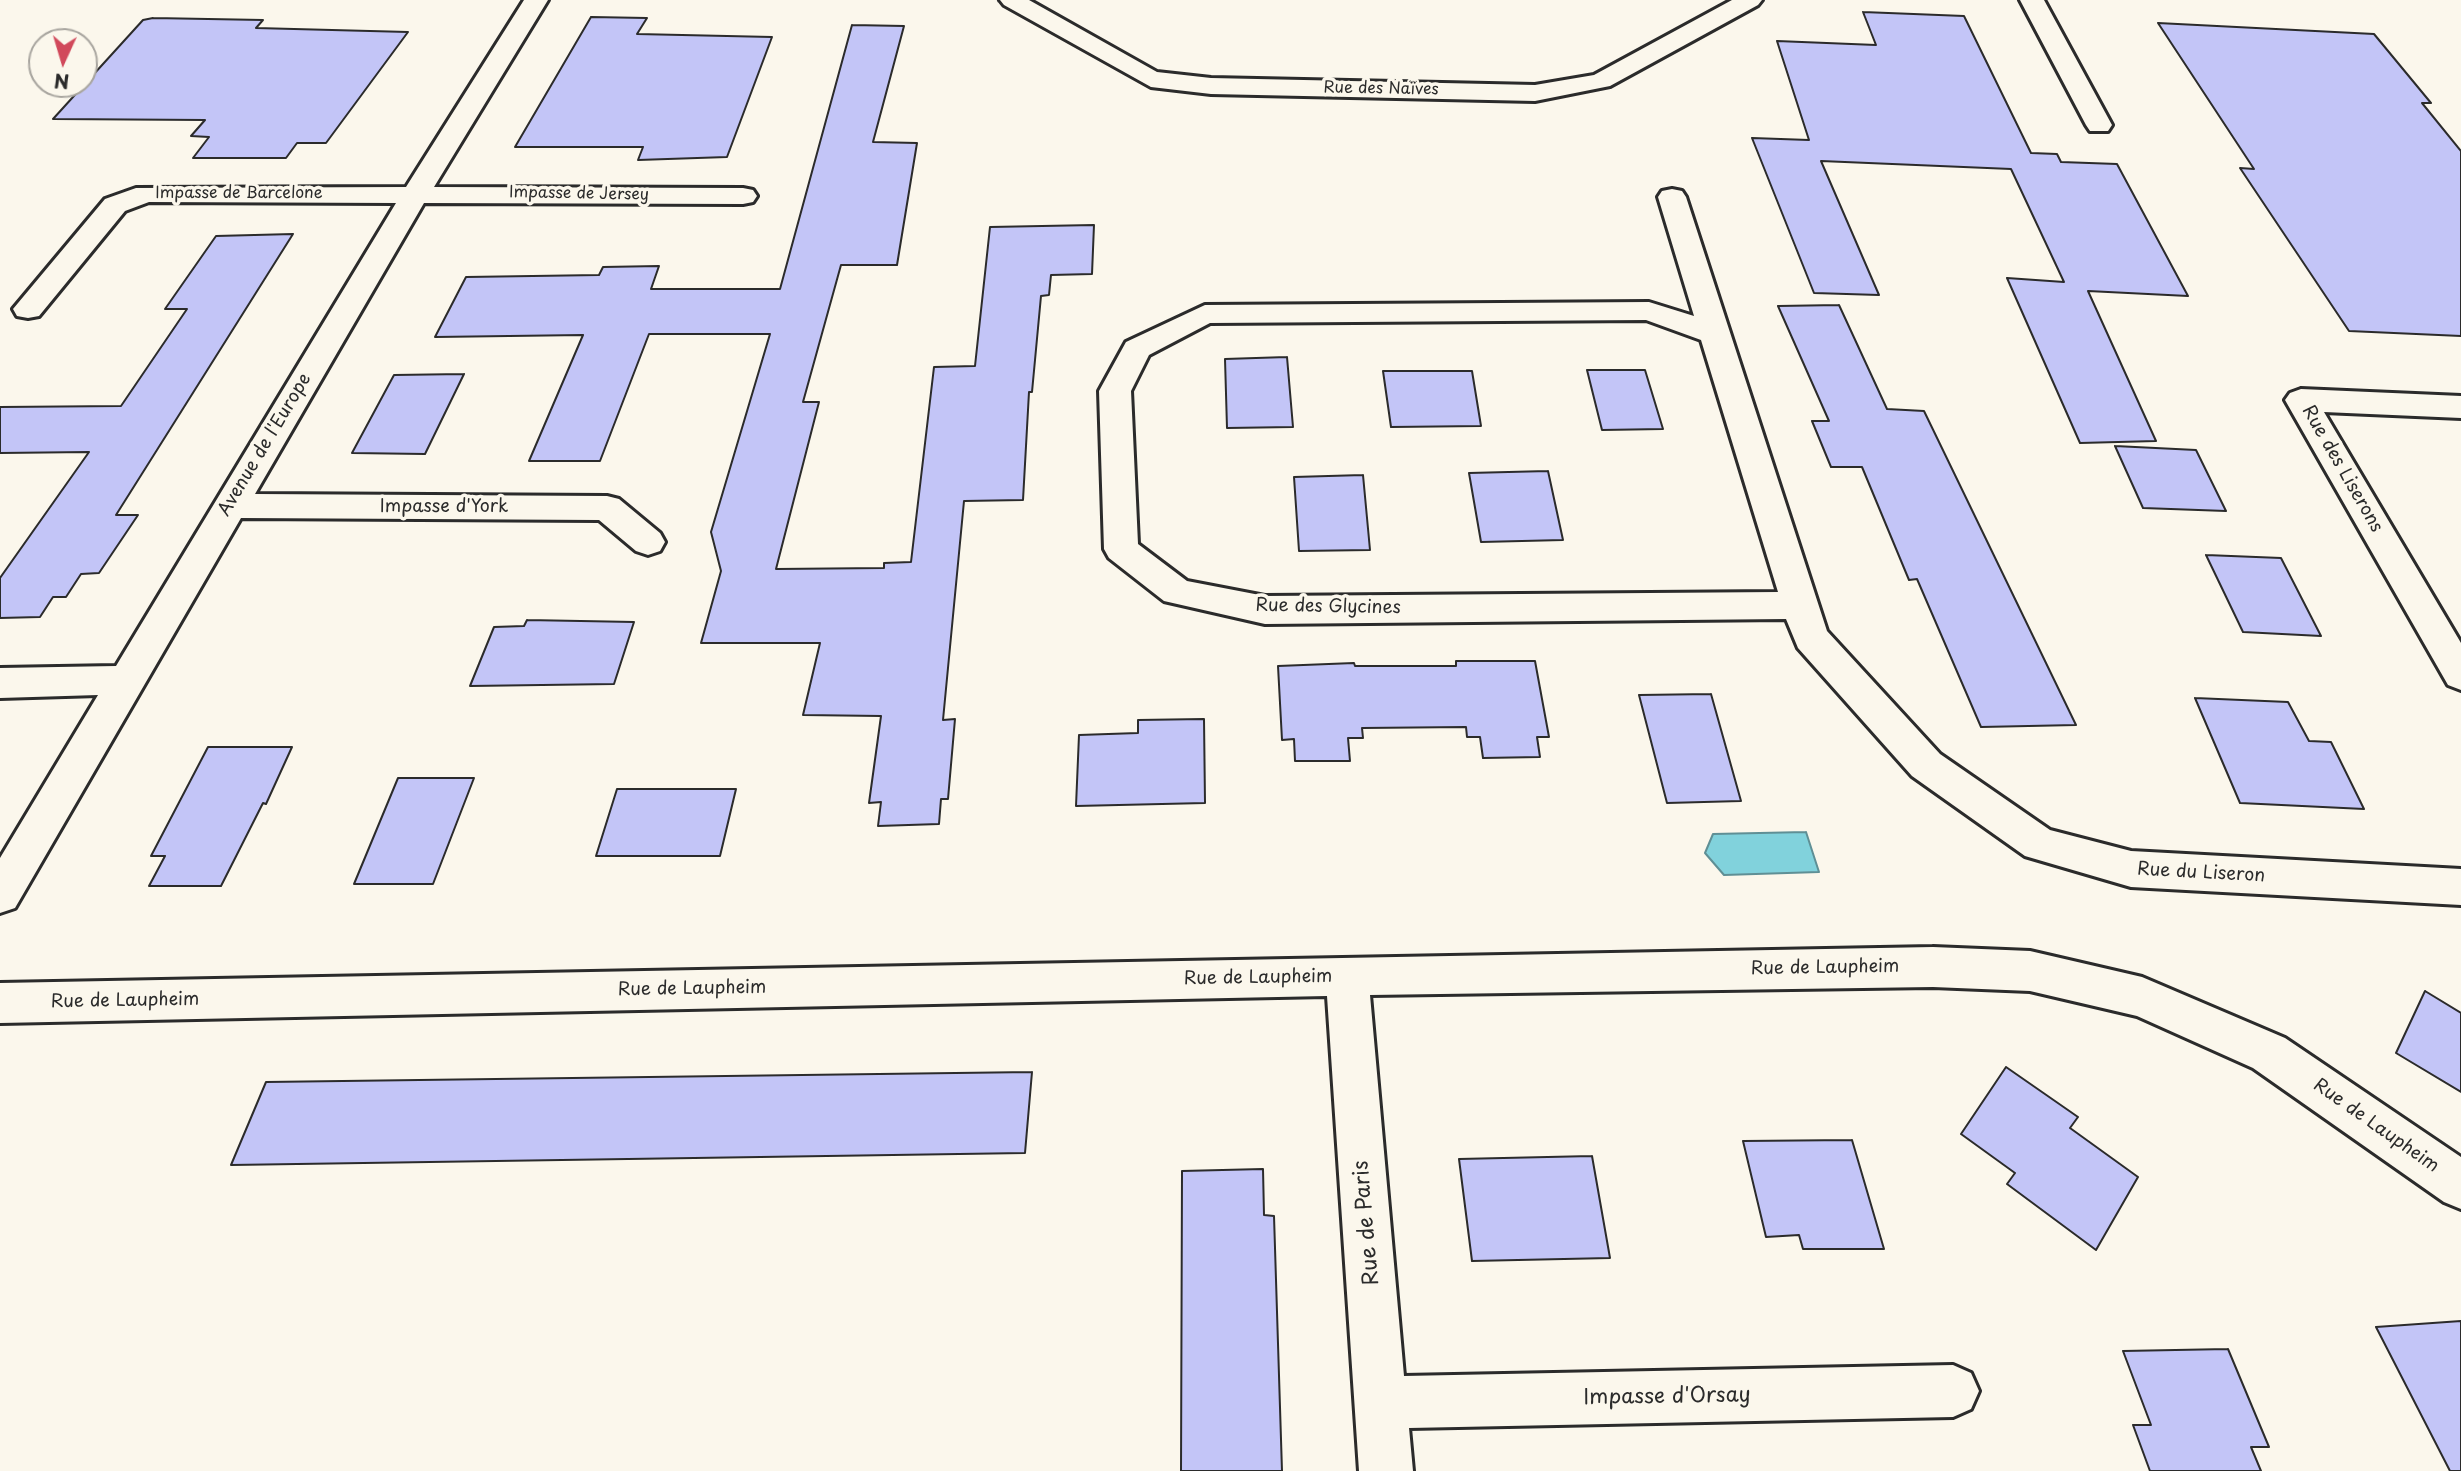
<!DOCTYPE html>
<html>
<head>
<meta charset="utf-8">
<style>
  body { margin:0 }
  #map { position:relative; width:2461px; height:1471px; overflow:hidden; background:#fbf7ec; font-family:"Playpen Sans",sans-serif }
  canvas { display:block }
  .north { position:absolute; left:28px; top:28px; width:70px; height:70px; box-sizing:border-box; background:#fbf7ec; border:2px solid #a8a59f; border-radius:50%; rotate:184deg; font-size:19px; font-weight:700; line-height:28px; text-align:center; color:#2b2b2b }
  .north::after { content:''; display:block; margin:auto; width:24px; height:32px; background:#d1495b; clip-path:polygon(50% 0,100% 100%,50% 72%,0 100%) }
</style>
</head>
<body>
<div id="map">
<canvas width="2461" height="1471"></canvas>
<div class="north">N</div>
</div>
<script>
const context = document.querySelector('canvas').getContext('2d');
context.lineJoin = 'round';
function fill(path, color) { context.fillStyle = color; context.fill(path, 'evenodd'); }
const toPath = rows => new Path2D(rows.map(r => 'M' + r).join(''));
function stroke(path, color, width, dash) { context.strokeStyle = color; context.lineWidth = width; context.lineCap = dash ? 'butt' : 'round'; context.setLineDash(dash || []); context.stroke(path); }
function label(font, color, halo, rows, align = 'center') {
  context.font = font + ' "Playpen Sans",sans-serif'; context.lineWidth = 7; context.setLineDash([]); context.textBaseline = 'middle'; context.strokeStyle = halo; context.fillStyle = color; for (const [text, x, y, turn = 0] of rows) {
    context.save(); context.translate(x, y); context.rotate((+turn || 0) * Math.PI / 180); context.textAlign = isNaN(turn) ? turn : align; if (halo) context.strokeText(text, 0, 0); context.fillText(text, 0, 0); context.restore();
  }
}
const water = toPath([
  [1806,832,1819,872,1724,875,1705,853,1713,834,1806,832]
]);
fill(water, '#81d2dc');
stroke(water, '#5f8f95', 2);
const building = toPath([
  [1863,12,1964,16,2031,153,2057,154,2061,162,2117,164,2188,296,2088,291,2156,441,2080,443,2007,278,2064,282,2011,169,1821,161,1879,295,1814,293,1752,138,1809,140,1777,41,1876,45,1863,12],
  [591,17,647,18,637,34,772,37,727,157,638,160,643,147,515,147,591,17],
  [153,18,263,20,256,28,408,32,326,143,297,143,286,158,193,158,209,137,191,136,205,120,53,119,143,20,153,18],
  [2158,23,2374,34,2431,103,2422,103,2461,151,2461,336,2349,331,2240,168,2254,169,2158,23],
  [852,25,904,26,873,142,917,143,897,265,841,265,803,402,819,402,776,569,884,568,884,563,911,562,934,367,975,366,990,227,1094,225,1092,274,1051,275,1049,295,1041,296,1032,392,1029,392,1023,500,964,501,943,720,955,719,948,799,941,799,939,824,878,826,881,802,869,803,881,716,803,715,820,643,701,643,721,571,711,532,770,334,649,334,600,461,529,461,583,335,435,337,466,277,599,275,603,267,659,266,651,289,780,289,852,25],
  [293,234,116,515,138,515,99,573,81,574,66,597,53,597,40,617,0,618,0,578,89,452,0,453,0,407,121,406,187,309,165,309,216,236,293,234],
  [1839,305,1887,409,1924,411,2076,725,1981,727,1917,579,1909,580,1862,467,1831,467,1812,421,1829,421,1778,306,1839,305],
  [1287,357,1293,427,1227,428,1225,359,1287,357],
  [1587,370,1645,370,1663,429,1602,430,1587,370],
  [1383,371,1472,371,1481,426,1391,427,1383,371],
  [464,374,425,454,352,453,394,375,464,374],
  [2115,446,2196,450,2226,511,2143,508,2115,446],
  [1548,471,1563,540,1481,542,1469,473,1548,471],
  [1363,475,1370,550,1299,551,1294,477,1363,475],
  [2206,555,2281,558,2321,636,2243,632,2206,555],
  [527,620,634,622,614,684,470,686,494,627,524,626,527,620],
  [1456,661,1535,661,1549,737,1537,737,1540,757,1483,758,1480,737,1467,737,1466,727,1362,728,1363,738,1348,738,1350,761,1295,761,1294,739,1282,740,1278,666,1354,663,1355,666,1456,666,1456,661],
  [1711,694,1741,801,1667,803,1639,695,1711,694],
  [2195,698,2288,702,2309,741,2331,742,2364,809,2240,803,2195,698],
  [1204,719,1205,803,1076,806,1079,735,1138,733,1138,720,1204,719],
  [208,747,292,747,266,804,263,803,221,886,149,886,165,856,151,856,208,747],
  [398,778,474,778,433,884,354,884,398,778],
  [617,789,736,789,720,856,596,856,617,789],
  [2425,991,2461,1013,2461,1092,2396,1053,2425,991],
  [2006,1067,2078,1117,2070,1128,2138,1177,2096,1250,2007,1184,2015,1173,1961,1134,2006,1067],
  [1032,1072,1025,1153,231,1165,266,1082,1032,1072],
  [1852,1140,1884,1249,1803,1249,1799,1235,1766,1237,1743,1141,1852,1140],
  [1592,1156,1610,1258,1472,1261,1459,1159,1592,1156],
  [1263,1169,1264,1215,1274,1216,1282,1471,1181,1471,1182,1171,1263,1169],
  [2461,1321,2461,1471,2450,1471,2376,1327,2461,1321],
  [2228,1349,2269,1447,2251,1447,2261,1471,2150,1471,2133,1425,2151,1425,2123,1351,2228,1349]
]);
fill(building, '#c3c5f7');
stroke(building, '#2b2b2b', 2);
const minor = toPath([
  [524,0,548,0,434,187,743,188,753,190,757,196,753,202,743,204,424,203,255,494,607,496,619,499,660,533,665,542,660,551,648,555,636,551,599,520,241,518,15,908,0,913,0,858,98,695,0,698,0,668,116,666,396,203,149,202,125,211,39,316,28,318,17,316,13,309,105,199,136,188,406,187,524,0],
  [1000,0,1029,0,1157,72,1211,78,1535,85,1594,75,1732,0,1762,0,1758,5,1610,86,1535,101,1211,94,1151,87,1004,5,1000,0],
  [2020,0,2044,0,2112,125,2108,131,2090,131,2086,125,2020,0],
  [1672,189,1682,191,1686,197,1827,631,1940,754,2050,830,2131,851,2461,869,2461,905,2131,887,2025,856,1912,776,1798,648,1786,619,1265,624,1164,601,1109,558,1104,549,1099,391,1126,342,1205,305,1649,302,1694,316,1658,197,1662,191,1672,189],
  [1646,320,1701,340,1778,592,1265,596,1187,581,1138,544,1131,391,1149,355,1210,323,1646,320],
  [2301,389,2461,396,2461,418,2324,412,2461,643,2461,690,2448,685,2285,400,2290,393,2301,389],
  [1933,947,2030,951,2142,977,2285,1038,2461,1157,2461,1209,2444,1202,2253,1068,2137,1016,2030,991,1933,987,1370,995,1404,1376,1953,1365,1971,1373,1979,1391,1971,1409,1953,1417,1409,1428,1413,1471,1359,1471,1327,996,0,1023,0,983,1933,947]
]);
stroke(minor, '#2b2b2b', 6);
fill(minor, '#fbf7ec');
label('16px', '#2b2b2b', '#fbf7ec', [
  ["Rue des Naïves",1381,89,1],
  ["Impasse de Barcelone",239,194],
  ["Impasse de Jersey",579,194,1]
]);
label('18px', '#2b2b2b', '#fbf7ec', [
  ["Avenue de l'Europe",265,445,-59],
  ["Rue des Liserons",2342,469,60],
  ["Impasse d'York",444,507],
  ["Rue des Glycines",1328,607,1],
  ["Rue du Liseron",2201,873,3],
  ["Rue de Laupheim",1825,968,-1],
  ["Rue de Laupheim",1258,978,-1],
  ["Rue de Laupheim",692,989,-1],
  ["Rue de Laupheim",125,1001,-1],
  ["Rue de Laupheim",2376,1126,35]
]);
label('21px', '#2b2b2b', '#fbf7ec', [
  ["Rue de Paris",1367,1223,-95],
  ["Impasse d'Orsay",1667,1397,-1]
]);
</script>
</body>
</html>
